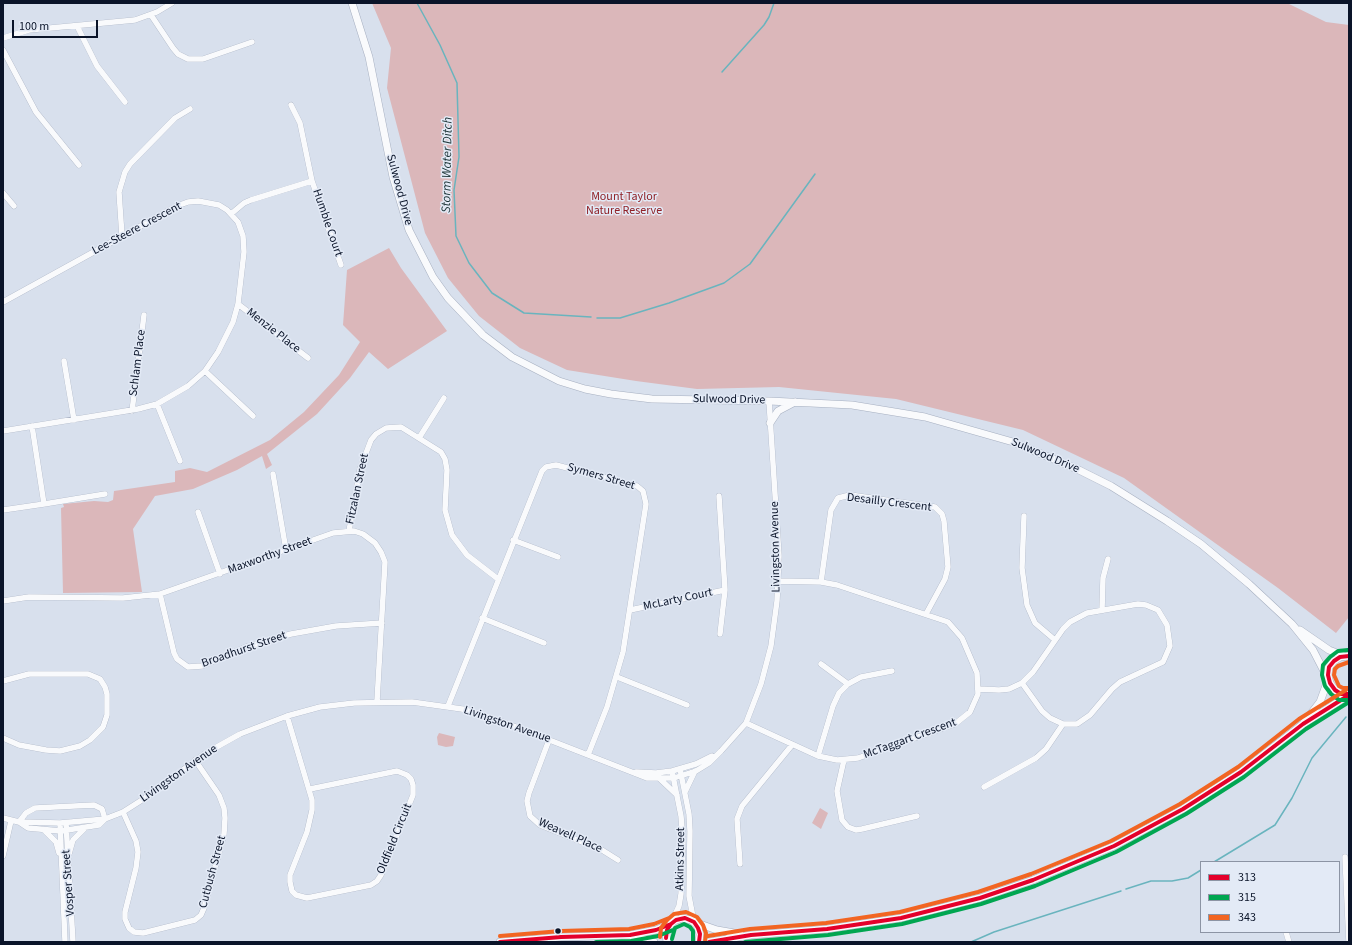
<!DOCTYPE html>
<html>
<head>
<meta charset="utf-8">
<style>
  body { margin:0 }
  #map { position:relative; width:1352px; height:945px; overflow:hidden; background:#d8e0ed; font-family:"Source Sans 3",sans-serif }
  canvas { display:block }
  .frame { position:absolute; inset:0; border:4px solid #0a1429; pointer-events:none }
  .legend { position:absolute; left:1200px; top:861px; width:140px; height:72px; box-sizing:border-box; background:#e3eaf6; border:1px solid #8c94a4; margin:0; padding:5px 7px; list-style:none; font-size:12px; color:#0a1429 }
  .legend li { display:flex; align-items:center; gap:8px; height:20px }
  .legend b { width:20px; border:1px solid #8c94a4 }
  .scale { position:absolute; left:12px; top:20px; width:86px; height:18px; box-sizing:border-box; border:2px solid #0a1429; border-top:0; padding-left:5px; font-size:12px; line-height:14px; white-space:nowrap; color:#0a1429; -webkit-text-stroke:3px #e3eaf6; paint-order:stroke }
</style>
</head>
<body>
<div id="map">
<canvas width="1352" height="945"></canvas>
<div class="frame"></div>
<ul class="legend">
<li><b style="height:5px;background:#e4002b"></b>313</li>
<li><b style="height:5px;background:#00a651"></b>315</li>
<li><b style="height:5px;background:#f26522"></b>343</li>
</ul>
<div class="scale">100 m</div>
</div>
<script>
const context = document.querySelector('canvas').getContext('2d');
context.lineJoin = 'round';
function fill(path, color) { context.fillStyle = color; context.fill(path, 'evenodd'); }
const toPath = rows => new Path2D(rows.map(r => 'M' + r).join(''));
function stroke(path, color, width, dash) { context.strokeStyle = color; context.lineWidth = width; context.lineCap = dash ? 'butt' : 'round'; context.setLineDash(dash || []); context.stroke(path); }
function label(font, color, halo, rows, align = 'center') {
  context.font = font + ' "Source Sans 3",sans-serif'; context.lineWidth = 3; context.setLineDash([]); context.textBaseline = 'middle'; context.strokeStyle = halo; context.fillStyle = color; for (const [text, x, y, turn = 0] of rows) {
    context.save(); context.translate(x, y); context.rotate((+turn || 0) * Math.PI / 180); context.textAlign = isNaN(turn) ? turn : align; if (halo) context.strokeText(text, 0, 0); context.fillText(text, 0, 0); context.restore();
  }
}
fill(toPath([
  [372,3,1287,3,1326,22,1349,25,1349,617,1336,633,1278,588,1124,478,1023,430,896,399,779,387,697,389,636,381,567,370,520,348,479,316,448,278,425,233,387,88,391,48],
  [389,248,401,268,447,331,388,369,369,352,350,378,317,414,267,454,272,465,266,469,262,456,237,470,193,489,155,496,133,529,142,592,63,593,61,508,64,507,63,504,94,501,108,502,113,500,114,491,175,482,175,471,190,468,207,472,270,440,304,412,339,375,360,342,343,325,347,270],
  [439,733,455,737,453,746,446,747,438,745,437,737],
  [820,808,828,813,821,829,812,823]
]), '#dbb7ba');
stroke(toPath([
  [417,3,440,45,457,83,459,157,454,190,456,236,469,263,492,293,524,313,591,317],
  [722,72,764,25,769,17,774,3],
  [597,318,620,318,669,303,724,283,750,264,815,174],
  [1214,862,1275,825,1292,798,1312,758,1346,717],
  [1126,889,1151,881,1172,881,1188,878,1201,870],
  [971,942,994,932,1121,891]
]), '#69b4be', 1.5);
const minor = toPath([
  [151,15,173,48,178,54,188,59,203,59,252,42],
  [77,26,97,66,125,102],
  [3,38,29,30,135,20,157,12,172,3],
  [3,50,36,112,79,165],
  [312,181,341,265],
  [3,193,14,206],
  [231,214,244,203,251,200,312,181,300,123,291,105],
  [122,236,119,192,125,172,130,164,175,118,190,109],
  [3,302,177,206,188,202,198,201,219,205,227,210,238,222,243,236,244,252,238,304,233,322,218,352,205,371,188,386,157,404,138,409,3,431],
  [238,304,308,358],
  [64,361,74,420],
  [205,371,253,416],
  [157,404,180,461],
  [132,411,144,315],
  [32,426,44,504,105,494],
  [419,438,444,398],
  [273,474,286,550],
  [719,496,725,590],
  [3,510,44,504],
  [198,512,220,574],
  [1024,516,1022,568,1027,605,1035,623,1055,640],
  [349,531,360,469,371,440,376,434,386,428,401,427,441,452,445,459,447,470,445,510,452,535,467,555,498,579],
  [513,540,558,557],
  [821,582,831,510,838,498,850,495,935,507,942,514,944,521,948,567,945,579,926,614],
  [160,594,174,653,177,659,188,667,202,666,246,647,291,634,336,626,382,623],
  [3,601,29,597,123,598,160,594,333,533,354,531,363,534,375,543,381,552,385,562,377,701],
  [630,610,725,590,720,634],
  [1102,610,1103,578,1108,559],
  [482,618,544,643],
  [821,664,848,684],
  [617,677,687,705],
  [3,681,29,674,88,674,100,679,105,687,107,694,107,715,103,727,90,740,80,746,60,751,46,750,19,745,3,738],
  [979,689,999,690,1009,689,1022,683,1033,672,1063,629,1070,622,1087,613,1138,604,1146,605,1158,610,1167,625,1170,646,1163,662,1120,682,1112,689,1090,715,1077,724,1063,724,1050,718,1042,711,1022,683],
  [448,706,542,471,546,467,556,465,637,486,643,491,646,504,623,652,607,707,588,755],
  [287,716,312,800,312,810,307,832,290,875,290,882,292,891,296,895,307,898,371,885,377,881,381,875,413,795,413,785,411,779,407,775,397,771,310,789],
  [746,723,818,756,837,760,858,758,955,724,970,712,978,694,977,673,962,638,948,622,837,585,821,582,778,581],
  [549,740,529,793,527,801,530,816,540,825,602,850,618,860],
  [818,756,833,706,839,693,848,684,861,677,892,671],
  [844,760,837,791,842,820,848,827,856,830,862,829,917,816],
  [680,769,689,814,690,831,689,896,694,922],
  [636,772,656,773,672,771,696,764,712,756],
  [660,779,677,795],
  [984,787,1036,758,1046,749,1063,724],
  [685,792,695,771],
  [123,812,136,841,138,852,136,868,125,912,125,919,129,928,134,932,143,933,195,920,201,915,204,908,224,834,225,818,224,808,219,795,195,760],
  [3,818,19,822,60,823,105,819],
  [19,822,28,828,61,831,99,825,105,819,123,812,145,798,206,753,240,734,287,716,320,707,354,703,412,702,462,709,498,720,647,778,674,778,696,771,709,763,721,751,746,723,761,684,771,646,777,601,779,556,769,401],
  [19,822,26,813,35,808,94,805,102,809,105,819],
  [60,823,65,942],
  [66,823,73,942],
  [44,830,56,842,59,853],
  [69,854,73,840,85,828],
  [3,856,11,821],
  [1345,857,1349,942],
  [740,864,737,819,742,806,792,745],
  [671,923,679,906,681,894,683,840,681,816,672,771],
  [1286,932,1289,942]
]);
const major = toPath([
  [352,3,369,57,393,177,409,230,433,277,448,298,483,335,512,357,559,381,585,389,611,394,652,399,769,401,852,405,925,417,1013,442,1079,470,1111,486,1167,521,1201,544,1249,584,1292,624,1313,650,1328,679],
  [770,423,778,411,795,402],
  [1300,630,1329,650,1344,656],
  [1349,656,1340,657,1334,661,1329,667,1328,675,1330,683,1335,690,1341,694,1349,694],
  [1303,724,1320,702,1328,680],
  [694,922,717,930,740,934],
  [632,936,654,942],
  [500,942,561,937,630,935,656,930,671,924],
  [667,942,666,933,668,927,674,921,682,918,691,920,697,925,700,934,699,942],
  [709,942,751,935,827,929,901,918,980,898,1033,880,1114,846,1183,809,1241,772,1303,724,1349,695]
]);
stroke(minor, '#a6afc0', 6);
stroke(major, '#a6afc0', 8);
stroke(minor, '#f9fafc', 5.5);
stroke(major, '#f9fafc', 7);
stroke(toPath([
  [1349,656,1340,657,1334,661,1329,667,1328,675,1330,683,1335,690,1341,694,1349,694],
  [666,938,667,930,671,924,676,920,685,918,694,922,698,928,700,934,699,942],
  [500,942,561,937,630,935,656,930,671,924],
  [709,942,751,935,827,929,901,918,980,898,1033,880,1114,846,1183,809,1241,772,1303,724,1349,695]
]), '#e4002b', 4);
stroke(toPath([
  [1348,650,1338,651,1330,657,1323,665,1322,675,1325,686,1331,694,1339,700,1349,700],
  [672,939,675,928,684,924,690,927,693,931,693,941],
  [596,942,631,941,658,936,673,930],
  [745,942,828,935,902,924,981,904,1035,886,1116,852,1186,814,1244,777,1306,729,1349,702]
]), '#00a651', 4);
stroke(toPath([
  [1349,662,1338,666,1335,669,1334,675,1339,686,1343,688,1349,688],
  [500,936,561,931,629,929,654,924,669,918],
  [708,936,750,929,826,923,900,912,978,892,1031,874,1111,841,1180,804,1238,767,1299,719,1346,690],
  [660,937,661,928,667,920,674,914,686,912,697,917,703,925,706,933,705,942]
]), '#f26522', 4);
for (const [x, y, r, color] of [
  [558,931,3.5,"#0a1429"]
]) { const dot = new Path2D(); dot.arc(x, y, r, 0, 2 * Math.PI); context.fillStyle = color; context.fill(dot); stroke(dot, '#e3eaf6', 1.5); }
label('12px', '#0a1429', '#e3eaf6', [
  ["Sulwood Drive",399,190,75],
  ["Humble Court",327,223,71],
  ["Lee-Steere Crescent",137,229,-28],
  ["Menzie Place",273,331,38],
  ["Schlam Place",138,363,-83],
  ["Sulwood Drive",729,400,1],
  ["Sulwood Drive",1045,456,23],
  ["Symers Street",601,477,16],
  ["Fitzalan Street",358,489,-78],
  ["Desailly Crescent",889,503,7],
  ["Livingston Avenue",776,547,-91],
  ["Maxworthy Street",270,556,-20],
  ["McLarty Court",678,600,-12],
  ["Broadhurst Street",244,650,-19],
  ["Livingston Avenue",507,725,19],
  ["McTaggart Crescent",910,739,-20],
  ["Livingston Avenue",179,774,-35],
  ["Weavell Place",570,836,24],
  ["Oldfield Circuit",395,839,-68],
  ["Atkins Street",681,859,-89],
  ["Cutbush Street",213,872,-75],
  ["Vosper Street",69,883,-94]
]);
label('12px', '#8f2026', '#e3eaf6', [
  ["Mount Taylor",624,197],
  ["Nature Reserve",624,211]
]);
label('italic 13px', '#1d3437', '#e3eaf6', [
  ["Storm Water Ditch",448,165,-89]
]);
</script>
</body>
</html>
